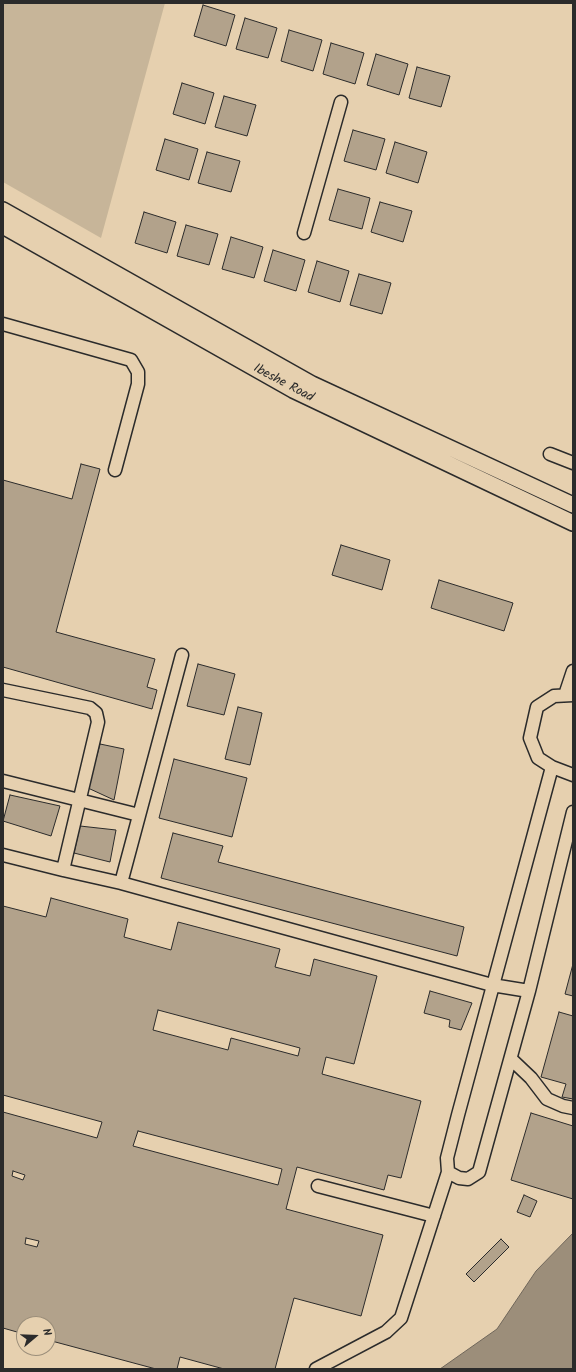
<!DOCTYPE html>
<html>
<head>
<meta charset="utf-8">
<style>
  body { margin:0 }
  #map { position:relative; width:576px; height:1372px; overflow:hidden; background:#e6d0af; font-family:Kalam,sans-serif }
  canvas { display:block }
  .frame { position:absolute; inset:0; border:4px solid #2b2b2b; pointer-events:none }
  .north { position:absolute; left:16px; top:1316px; width:40px; height:40px; box-sizing:border-box; background:#e6d0af; border:1px solid #9b8e7a; border-radius:50%; rotate:71deg; font-size:11px; font-weight:700; line-height:16px; text-align:center; color:#2b2b2b }
  .north::after { content:''; display:block; margin:auto; width:14px; height:18px; background:#2b2b2b; clip-path:polygon(50% 0,100% 100%,50% 72%,0 100%) }
</style>
</head>
<body>
<div id="map">
<canvas width="576" height="1372"></canvas>
<div class="frame"></div>
<div class="north">N</div>
</div>
<script>
const context = document.querySelector('canvas').getContext('2d');
context.lineJoin = 'round';
function fill(path, color) { context.fillStyle = color; context.fill(path, 'evenodd'); }
const toPath = rows => new Path2D(rows.map(r => 'M' + r).join(''));
function stroke(path, color, width, dash) { context.strokeStyle = color; context.lineWidth = width; context.lineCap = dash ? 'butt' : 'round'; context.setLineDash(dash || []); context.stroke(path); }
function label(font, color, halo, rows, align = 'center') {
  context.font = font + ' Kalam,sans-serif'; context.lineWidth = 4; context.setLineDash([]); context.textBaseline = 'middle'; context.strokeStyle = halo; context.fillStyle = color; for (const [text, x, y, turn = 0] of rows) {
    context.save(); context.translate(x, y); context.rotate((+turn || 0) * Math.PI / 180); context.textAlign = isNaN(turn) ? turn : align; if (halo) context.strokeText(text, 0, 0); context.fillText(text, 0, 0); context.restore();
  }
}
fill(toPath([
  [3,3,165,3,101,238,3,182]
]), '#c7b599');
const water = toPath([
  [573,1233,573,1369,440,1369,497,1329,536,1271,573,1233]
]);
fill(water, '#9c8e7a');
stroke(water, '#6f665a', 1);
const building = toPath([
  [203,5,235,15,226,46,194,36,203,5],
  [245,18,277,28,268,58,236,49,245,18],
  [289,30,322,40,313,71,281,61,289,30],
  [331,43,364,53,355,84,323,74,331,43],
  [376,54,408,64,399,95,367,85,376,54],
  [417,67,450,76,441,107,409,98,417,67],
  [182,83,214,93,205,124,173,114,182,83],
  [224,96,256,105,247,136,215,127,224,96],
  [353,130,385,139,376,170,344,161,353,130],
  [165,139,198,149,189,180,156,170,165,139],
  [395,142,427,152,418,183,386,173,395,142],
  [207,152,240,161,231,192,198,183,207,152],
  [338,189,370,198,362,229,329,220,338,189],
  [380,202,412,211,403,242,371,232,380,202],
  [144,212,176,222,167,253,135,243,144,212],
  [186,225,218,234,209,265,177,256,186,225],
  [231,237,263,247,254,278,222,269,231,237],
  [273,250,305,260,296,291,264,281,273,250],
  [317,261,349,271,340,302,308,292,317,261],
  [359,274,391,283,382,314,350,305,359,274],
  [81,464,100,469,56,632,155,659,147,687,157,690,152,709,3,667,3,480,72,499,81,464],
  [341,545,390,560,382,590,332,575,341,545],
  [439,580,513,603,504,631,431,608,439,580],
  [198,664,235,674,224,715,187,706,198,664],
  [238,707,262,713,250,765,225,759,238,707],
  [100,744,124,749,114,800,88,788,100,744],
  [174,759,247,778,232,837,159,818,174,759],
  [10,795,60,806,51,836,3,821,10,795],
  [80,826,116,830,110,862,74,853,80,826],
  [173,833,223,846,218,862,464,927,457,956,161,878,173,833],
  [51,898,128,919,124,937,171,950,178,922,280,949,275,967,310,976,314,959,377,976,354,1064,326,1057,322,1074,421,1101,401,1178,388,1175,384,1190,297,1167,286,1209,383,1235,361,1316,294,1298,275,1369,224,1369,180,1357,177,1369,156,1369,48,1340,48,1324,24,1324,24,1334,3,1328,3,1112,97,1138,102,1122,3,1095,3,906,46,917,51,898],
  [158,1010,300,1048,298,1056,231,1038,228,1050,153,1030,158,1010],
  [138,1131,282,1169,278,1185,133,1146,138,1131],
  [573,964,573,996,565,994,573,964],
  [430,991,472,1003,461,1030,449,1027,450,1020,424,1013,430,991],
  [559,1012,573,1016,573,1099,562,1097,566,1084,541,1077,559,1012],
  [531,1113,573,1126,573,1199,511,1180,531,1113],
  [13,1171,25,1175,23,1180,12,1176,13,1171],
  [524,1195,537,1201,530,1217,517,1212,524,1195],
  [26,1238,39,1241,37,1247,25,1244,26,1238],
  [501,1239,509,1247,474,1282,466,1274,501,1239]
]);
fill(building, '#b2a28b');
stroke(building, '#2b2b2b', 1);
const minor = toPath([
  [304,233,341,102],
  [3,324,131,360,138,372,138,384,115,470],
  [550,454,573,463],
  [3,690,90,708,96,713,98,722,63,870],
  [565,695,573,671],
  [573,695,554,696,537,707,530,738,538,758,552,767,573,775],
  [3,781,139,815],
  [3,855,63,870,121,883,492,985,529,991],
  [121,883,182,655],
  [511,1059,531,1078,547,1099,563,1106,573,1108],
  [448,1172,459,1178,468,1179,479,1172,529,991,573,812],
  [318,1186,434,1216],
  [316,1369,386,1332,401,1318,448,1172,447,1158,458,1115,552,767]
]);
const major = toPath([
  [3,210,312,384,573,505],
  [3,226,293,390,573,523]
]);
stroke(minor, '#2b2b2b', 15);
stroke(major, '#2b2b2b', 18);
stroke(minor, '#e6d0af', 12);
stroke(major, '#e6d0af', 15);
label('13px', '#2b2b2b', '#e6d0af', [
  ["Ibeshe Road",283,384,28]
]);
</script>
</body>
</html>
